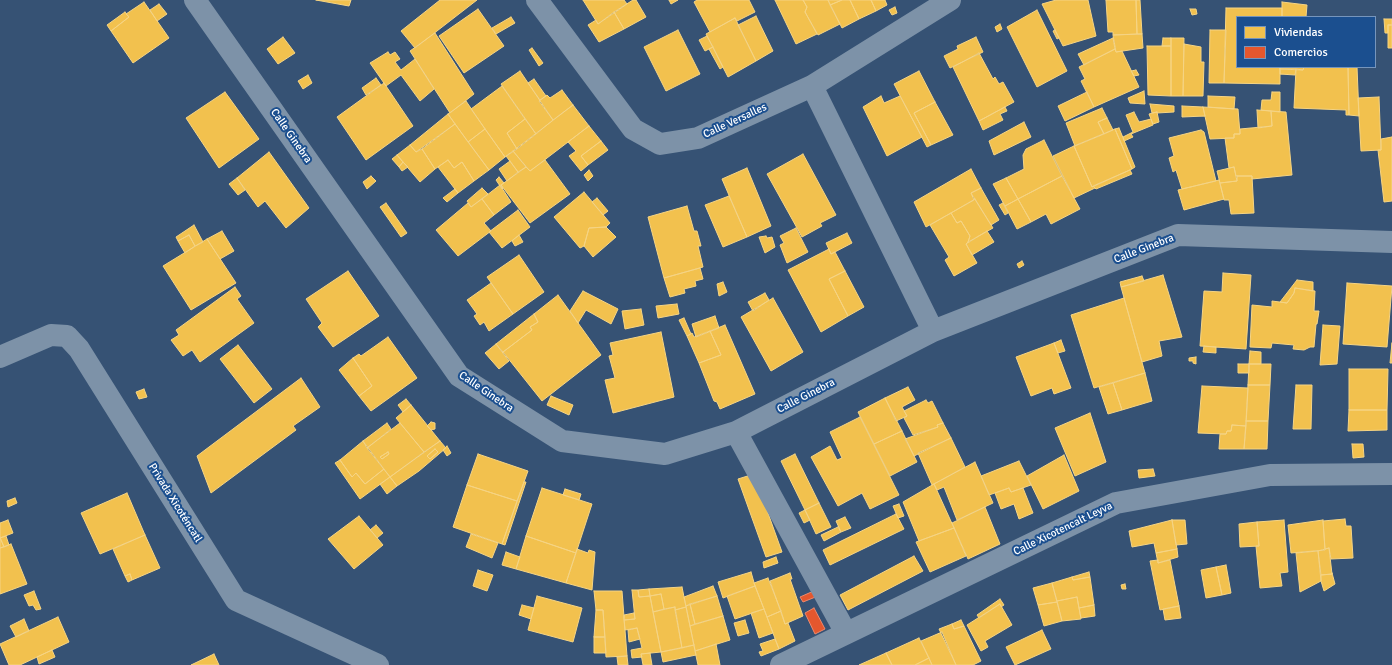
<!DOCTYPE html>
<html>
<head>
<meta charset="utf-8">
<style>
  body { margin:0 }
  #map { position:relative; width:1392px; height:665px; overflow:hidden; background:#365274; font-family:Signika,sans-serif }
  canvas { display:block }
  .legend { position:absolute; left:1236px; top:16px; width:140px; height:52px; box-sizing:border-box; background:#1b4f8f; border:1px solid #7695bc; margin:0; padding:5px 7px; list-style:none; font-size:12px; color:#fff }
  .legend li { display:flex; align-items:center; gap:8px; height:20px }
  .legend b { width:20px; border:1px solid #7695bc }
</style>
</head>
<body>
<div id="map">
<canvas width="1392" height="665"></canvas>
<ul class="legend">
<li><b style="height:11px;background:#f2c14e"></b>Viviendas</li>
<li><b style="height:11px;background:#e4572e"></b>Comercios</li>
</ul>
</div>
<script>
const context = document.querySelector('canvas').getContext('2d');
context.lineJoin = 'round';
function fill(path, color) { context.fillStyle = color; context.fill(path, 'evenodd'); }
const toPath = rows => new Path2D(rows.map(r => 'M' + r).join(''));
function stroke(path, color, width, dash) { context.strokeStyle = color; context.lineWidth = width; context.lineCap = dash ? 'butt' : 'round'; context.setLineDash(dash || []); context.stroke(path); }
function label(font, color, halo, rows, align = 'center') {
  context.font = font + ' Signika,sans-serif'; context.lineWidth = 4; context.setLineDash([]); context.textBaseline = 'middle'; context.strokeStyle = halo; context.fillStyle = color; for (const [text, x, y, turn = 0] of rows) {
    context.save(); context.translate(x, y); context.rotate((+turn || 0) * Math.PI / 180); context.textAlign = isNaN(turn) ? turn : align; if (halo) context.strokeText(text, 0, 0); context.fillText(text, 0, 0); context.restore();
  }
}
const homes = toPath([
  [316,0,351,0,349,6,316,0],
  [440,0,477,0,415,48,401,31,440,0],
  [583,0,624,0,627,4,598,24,583,0],
  [633,0,636,0,646,17,624,29,614,12,633,0],
  [669,0,678,0,671,4,669,0],
  [697,0,749,0,755,12,737,21,735,18,710,32,694,2,697,0],
  [775,0,803,0,807,7,805,12,817,34,796,44,775,0],
  [803,0,828,0,840,24,818,35,805,12,807,7,803,0],
  [828,0,842,0,830,5,828,0],
  [842,0,850,0,859,19,842,28,830,5,842,0],
  [850,0,871,0,876,11,859,19,850,0],
  [871,0,885,0,887,5,876,11,871,0],
  [1056,0,1088,0,1096,36,1063,46,1042,4,1056,0],
  [1106,0,1136,0,1137,34,1113,35,1113,32,1108,32,1106,0],
  [1136,0,1140,0,1142,34,1137,34,1136,0],
  [144,2,169,38,133,63,111,31,129,17,126,14,144,2],
  [1282,2,1307,5,1306,17,1282,17,1282,2],
  [159,4,167,14,157,21,150,10,159,4],
  [895,7,897,13,892,15,889,10,895,7],
  [1226,8,1282,8,1282,17,1237,17,1237,67,1280,67,1280,84,1224,83,1226,8],
  [478,9,504,46,464,73,439,36,478,9],
  [1190,9,1196,9,1197,14,1192,15,1190,9],
  [1037,10,1067,71,1037,87,1007,27,1037,10],
  [125,12,129,17,111,31,107,25,125,12],
  [614,12,624,29,599,42,588,25,596,20,598,24,614,12],
  [756,16,773,51,756,61,738,25,756,16],
  [511,17,515,23,496,34,492,28,511,17],
  [735,18,756,61,728,77,706,34,735,18],
  [1384,19,1392,19,1392,25,1388,25,1388,33,1385,33,1384,19],
  [1000,24,1002,29,997,32,995,27,1000,24],
  [1388,25,1392,25,1392,48,1388,48,1388,25],
  [678,30,700,74,666,91,644,47,678,30],
  [1055,30,1059,38,1057,39,1053,31,1055,30],
  [1210,30,1226,30,1224,83,1209,83,1210,30],
  [435,33,474,94,450,113,410,51,435,33],
  [1142,34,1143,48,1116,52,1113,35,1142,34],
  [707,36,713,47,705,51,699,40,707,36],
  [283,37,295,53,278,64,267,49,283,37],
  [976,37,983,52,950,68,944,56,958,49,957,46,976,37],
  [1113,38,1115,49,1084,65,1078,54,1113,38],
  [1163,38,1171,38,1171,46,1162,46,1163,38],
  [1171,38,1184,38,1183,96,1171,96,1171,38],
  [1184,44,1201,47,1201,62,1204,62,1203,96,1183,96,1184,44],
  [1147,46,1171,46,1171,96,1148,95,1147,46],
  [713,47,723,67,720,69,709,49,713,47],
  [532,48,543,63,539,66,529,50,532,48],
  [1115,49,1116,52,1122,51,1139,87,1094,107,1081,81,1085,79,1079,67,1115,49],
  [388,52,390,55,395,52,400,59,395,62,401,70,415,59,434,89,420,101,401,75,386,86,370,63,388,52],
  [979,53,993,79,995,77,999,84,1003,82,1014,102,979,121,953,67,979,53],
  [1280,67,1304,67,1303,70,1280,69,1280,67],
  [1304,67,1348,67,1349,115,1346,115,1346,110,1294,108,1296,69,1303,70,1304,67],
  [1348,67,1357,67,1359,116,1349,115,1348,67],
  [1280,69,1296,69,1295,75,1280,74,1280,69],
  [1136,70,1139,75,1134,76,1131,71,1136,70],
  [520,71,553,120,536,134,501,84,520,71],
  [919,71,935,102,914,113,931,145,927,147,894,84,919,71],
  [308,75,312,83,303,89,298,81,308,75],
  [376,78,381,85,366,95,362,88,376,78],
  [534,79,546,96,540,100,528,83,534,79],
  [384,83,413,126,366,160,337,117,384,83],
  [502,86,525,119,507,133,517,149,505,157,471,109,502,86],
  [562,90,573,105,553,120,539,101,547,95,550,98,562,90],
  [1144,91,1145,104,1130,103,1128,98,1144,91],
  [225,92,259,139,219,168,186,118,225,92],
  [1087,92,1094,107,1065,121,1058,106,1087,92],
  [1272,92,1280,92,1280,112,1261,110,1262,100,1271,100,1272,92],
  [881,96,884,103,900,96,922,137,887,156,863,107,881,96],
  [1208,96,1235,97,1234,109,1208,107,1208,96],
  [1379,97,1381,150,1361,151,1358,98,1379,97],
  [466,101,485,129,468,142,448,114,466,101],
  [935,102,953,135,931,145,914,113,935,102],
  [1150,104,1174,106,1174,112,1157,113,1157,112,1152,113,1150,104],
  [573,105,589,126,530,171,513,151,573,105],
  [1182,106,1203,107,1205,116,1182,117,1182,106],
  [1005,107,1007,111,1000,114,1003,120,983,130,979,121,1005,107],
  [1203,107,1238,109,1240,134,1234,134,1234,138,1210,139,1203,107],
  [1102,108,1107,118,1098,122,1104,134,1075,146,1066,123,1102,108],
  [1257,110,1271,111,1272,126,1258,128,1257,110],
  [1271,111,1286,112,1292,175,1252,179,1252,176,1236,176,1234,167,1229,168,1225,138,1234,138,1234,134,1240,134,1240,129,1272,126,1271,111],
  [1134,112,1139,122,1151,119,1153,125,1131,134,1133,137,1124,141,1123,137,1133,132,1126,115,1134,112],
  [1157,112,1159,122,1153,124,1149,114,1157,112],
  [448,114,455,124,416,152,410,145,448,114],
  [1107,118,1113,130,1104,134,1098,122,1107,118],
  [525,119,536,134,517,149,507,133,525,119],
  [1024,122,1031,137,994,155,989,141,1024,122],
  [455,124,489,170,474,181,462,162,454,168,448,160,435,169,422,149,455,124],
  [589,126,601,141,581,156,588,165,581,171,569,156,576,151,568,142,589,126],
  [1119,128,1135,167,1132,169,1115,129,1119,128],
  [485,129,505,157,489,170,468,142,485,129],
  [1115,129,1132,169,1092,187,1074,146,1115,129],
  [1201,130,1204,132,1216,181,1182,189,1176,170,1173,172,1169,158,1174,156,1169,138,1201,130],
  [1392,137,1392,201,1384,202,1378,150,1381,150,1381,139,1392,137],
  [1044,140,1062,176,1018,199,1006,178,1024,169,1023,155,1026,149,1044,140],
  [601,141,608,150,588,165,581,156,601,141],
  [410,145,416,152,422,149,435,169,420,182,397,155,410,145],
  [1074,146,1092,187,1093,186,1095,188,1074,198,1053,156,1074,146],
  [513,151,526,167,518,172,506,156,513,151],
  [269,152,309,208,286,228,265,201,258,207,237,178,269,152],
  [803,154,836,215,820,223,822,226,802,237,767,174,803,154],
  [397,155,403,162,399,167,392,159,397,155],
  [448,160,454,168,462,162,474,181,458,193,438,167,448,160],
  [545,160,570,194,530,223,501,185,526,167,530,171,545,160],
  [510,161,518,172,507,181,499,169,510,161],
  [403,162,408,167,402,171,399,167,403,162],
  [1234,167,1237,181,1220,183,1217,171,1234,167],
  [747,168,771,226,747,237,722,179,747,168],
  [971,169,981,188,971,193,974,200,926,227,914,202,971,169],
  [589,170,593,176,588,181,584,175,589,170],
  [1130,170,1132,174,1096,189,1093,186,1130,170],
  [371,176,376,181,367,189,363,182,371,176],
  [1062,176,1080,209,1051,224,1046,214,1031,222,1018,199,1062,176],
  [1237,176,1252,176,1254,213,1231,214,1229,200,1224,200,1220,183,1237,181,1237,176],
  [499,177,504,183,501,185,503,188,502,189,496,180,499,177],
  [237,178,245,190,238,195,229,184,237,178],
  [1006,178,1018,199,1005,206,993,184,1006,178],
  [1219,180,1224,199,1184,210,1178,190,1219,180],
  [500,185,511,202,494,215,482,199,500,185],
  [482,188,488,194,471,207,467,201,482,188],
  [981,188,999,220,991,225,971,193,981,188],
  [455,189,458,193,447,202,443,198,455,189],
  [584,192,610,223,606,227,589,228,584,246,580,248,554,217,584,192],
  [729,196,747,237,723,247,705,205,729,196],
  [597,198,608,211,603,215,592,202,597,198],
  [482,199,494,215,484,223,491,231,458,256,436,230,468,203,471,207,482,199],
  [975,199,993,228,968,242,970,236,961,221,957,223,951,213,975,199],
  [1018,199,1031,222,1017,229,1005,206,1018,199],
  [386,203,407,233,401,237,380,207,386,203],
  [1003,203,1008,213,1005,215,999,205,1003,203],
  [687,206,694,231,697,231,701,246,698,246,703,267,664,278,648,217,687,206],
  [518,210,530,227,502,248,489,232,518,210],
  [951,213,957,223,961,221,970,236,968,242,966,244,977,263,954,276,945,260,949,257,930,225,951,213],
  [194,225,203,242,195,246,189,235,178,241,176,237,194,225],
  [606,227,616,237,593,257,584,246,589,228,606,227],
  [796,228,808,252,787,263,780,245,784,243,780,236,796,228],
  [222,231,234,251,220,259,207,239,222,231],
  [987,231,994,242,972,255,966,244,987,231],
  [847,233,852,243,831,254,826,243,847,233],
  [189,235,195,246,185,253,178,241,189,235],
  [519,235,523,242,515,246,512,241,519,235],
  [766,236,767,238,772,237,775,247,765,253,759,237,766,236],
  [207,239,236,283,191,310,163,266,207,239],
  [829,249,831,254,835,252,845,271,829,279,848,316,821,332,788,270,829,249],
  [519,255,544,292,513,314,487,277,519,255],
  [1022,261,1024,265,1019,268,1017,264,1022,261],
  [700,268,703,279,695,281,696,286,684,289,685,293,670,297,664,278,700,268],
  [348,271,379,316,333,347,318,327,322,323,306,299,348,271],
  [845,271,864,307,848,316,829,279,845,271],
  [1223,273,1251,275,1246,349,1200,346,1204,291,1222,292,1223,273],
  [1163,275,1182,337,1159,341,1162,356,1142,362,1121,287,1163,275],
  [1142,276,1144,281,1121,287,1120,282,1142,276],
  [1297,280,1313,282,1313,291,1295,288,1294,293,1287,303,1280,302,1297,280],
  [723,282,727,292,719,296,717,284,723,282],
  [491,283,513,314,489,331,484,322,480,325,474,316,477,314,467,300,491,283],
  [1347,283,1392,286,1387,347,1343,344,1347,283],
  [235,287,241,296,237,299,254,323,200,362,192,350,183,356,171,340,179,335,176,330,235,287],
  [1295,288,1315,291,1314,311,1319,311,1317,324,1316,324,1314,347,1310,347,1304,350,1293,349,1294,345,1272,343,1271,348,1250,347,1252,305,1272,307,1272,301,1287,303,1294,293,1295,288],
  [583,291,618,309,611,324,586,310,578,323,570,311,583,291],
  [765,293,769,300,753,311,748,302,765,293],
  [558,295,601,355,542,401,503,352,532,330,530,327,538,322,534,314,558,295],
  [773,298,803,352,771,371,741,317,773,298],
  [1124,298,1145,373,1094,388,1071,315,1124,298],
  [677,304,679,314,658,318,656,306,677,304],
  [641,309,644,325,625,329,622,311,641,309],
  [534,314,538,322,530,327,532,330,503,352,496,344,534,314],
  [715,316,719,328,696,337,692,324,715,316],
  [684,318,691,334,687,336,679,320,684,318],
  [725,325,755,394,720,409,717,402,714,401,699,363,721,355,710,331,725,325],
  [1323,325,1340,326,1337,364,1320,365,1323,325],
  [710,331,721,355,699,363,687,336,692,333,694,337,710,331],
  [661,332,674,397,613,413,605,380,615,378,609,356,613,355,610,343,661,332],
  [388,337,417,378,371,411,359,396,372,386,353,358,359,354,361,356,388,337],
  [1061,340,1065,351,1058,353,1054,343,1061,340],
  [1054,343,1071,388,1054,394,1052,388,1031,396,1016,357,1054,343],
  [1392,343,1392,363,1390,363,1392,343],
  [496,344,509,361,499,369,485,353,496,344],
  [238,345,272,389,254,403,220,359,238,345],
  [1204,346,1216,347,1216,353,1203,352,1204,346],
  [1250,351,1261,352,1261,364,1249,364,1250,351],
  [1196,357,1196,364,1193,363,1193,361,1189,361,1189,358,1196,357],
  [353,358,372,386,359,396,339,370,353,358],
  [1238,364,1249,364,1249,373,1238,373,1238,364],
  [1249,364,1271,364,1270,385,1248,385,1249,364],
  [1349,369,1388,369,1387,410,1349,410,1349,369],
  [1145,373,1152,401,1122,410,1113,383,1145,373],
  [301,378,320,407,293,426,296,430,211,493,197,456,301,378],
  [1113,383,1122,410,1108,414,1099,387,1113,383],
  [1248,385,1270,385,1268,421,1246,421,1248,385],
  [1296,385,1312,385,1311,429,1293,429,1296,385],
  [1202,386,1248,388,1246,426,1232,425,1231,431,1227,431,1226,434,1198,433,1202,386],
  [908,387,915,400,902,407,907,416,896,421,885,398,908,387],
  [144,389,147,397,139,399,136,392,144,389],
  [551,396,573,405,569,415,547,405,551,396],
  [885,398,902,431,874,444,858,412,885,398],
  [406,399,411,405,403,412,398,405,406,399],
  [926,400,928,403,932,401,943,423,937,425,938,427,913,435,904,418,907,416,904,411,926,400],
  [411,405,440,441,424,452,396,418,411,405],
  [1349,410,1387,410,1387,430,1348,431,1349,410],
  [1090,413,1106,462,1075,476,1055,428,1090,413],
  [860,417,899,495,870,509,862,493,838,506,811,457,830,446,837,460,842,458,830,432,860,417],
  [1246,421,1268,421,1267,449,1244,449,1246,421],
  [431,422,435,423,435,429,431,430,427,426,431,422],
  [387,423,391,429,367,448,363,441,387,423],
  [400,423,424,452,390,477,367,448,400,423],
  [388,452,389,454,382,459,380,457,388,452],
  [943,423,951,438,914,456,905,439,938,427,937,425,943,423],
  [1232,425,1246,426,1244,449,1219,449,1220,434,1226,434,1227,431,1231,431,1232,425],
  [902,431,917,462,890,476,874,444,902,431],
  [951,438,965,467,932,485,918,453,951,438],
  [363,441,384,469,365,484,356,473,352,477,340,460,363,441],
  [440,441,446,448,419,471,397,486,390,477,440,441],
  [435,449,438,452,430,459,427,456,435,449],
  [1352,444,1363,444,1364,457,1353,458,1352,444],
  [447,446,451,453,447,456,443,450,447,446],
  [435,449,438,452,430,459,427,456,435,449],
  [388,452,389,454,382,459,380,457,388,452],
  [478,454,528,471,517,501,467,485,478,454],
  [795,454,819,503,805,510,781,461,795,454],
  [1064,455,1079,491,1043,509,1027,476,1064,455],
  [340,460,352,477,356,473,365,484,384,469,390,477,360,499,335,463,340,460],
  [1019,461,1031,485,1011,492,1009,488,989,495,981,476,1019,461],
  [975,462,993,503,957,520,944,487,937,490,934,484,975,462],
  [1153,469,1155,476,1139,478,1138,470,1153,469],
  [754,474,782,552,766,557,738,479,754,474],
  [390,477,397,486,387,494,380,484,390,477],
  [524,482,526,482,505,545,502,544,524,482],
  [934,484,954,528,919,541,903,502,934,484],
  [467,485,517,501,502,544,453,527,467,485],
  [542,488,592,504,576,553,526,536,542,488],
  [1009,488,1011,492,1023,488,1033,513,1019,519,1014,504,1001,509,995,493,1009,488],
  [565,489,581,494,579,500,563,495,565,489],
  [127,493,145,535,100,554,81,513,127,493],
  [15,498,17,503,8,507,7,501,15,498],
  [819,503,831,527,816,534,805,510,819,503],
  [899,504,904,516,898,518,893,506,899,504],
  [985,507,1000,544,968,559,952,523,985,507],
  [805,510,810,520,804,523,799,513,805,510],
  [896,514,904,529,830,565,823,550,896,514],
  [359,516,383,545,354,569,328,539,359,516],
  [845,517,851,528,841,532,836,521,845,517],
  [1345,519,1346,526,1351,526,1353,558,1331,559,1329,548,1325,549,1323,521,1345,519],
  [8,520,13,533,0,538,0,523,8,520],
  [1172,520,1177,549,1156,553,1154,543,1132,547,1129,531,1172,520],
  [1172,520,1185,520,1187,544,1176,545,1172,520],
  [1284,520,1288,572,1280,573,1282,586,1260,588,1256,546,1259,546,1257,522,1284,520],
  [1323,520,1325,550,1291,553,1288,525,1323,520],
  [1257,522,1259,546,1240,547,1239,524,1257,522],
  [376,525,383,533,377,538,370,530,376,525],
  [838,527,841,532,824,541,821,535,838,527],
  [954,528,966,556,930,572,916,542,954,528],
  [471,534,498,543,492,558,466,547,471,534],
  [145,535,160,568,132,580,130,574,125,576,113,549,145,535],
  [6,536,9,545,4,547,0,538,6,536],
  [526,536,576,553,566,583,516,569,526,536],
  [0,537,4,547,0,548,0,537],
  [11,544,27,584,0,594,0,548,11,544],
  [1329,548,1332,574,1321,575,1318,551,1329,548],
  [577,549,588,553,589,550,595,552,592,590,566,583,577,549],
  [1177,549,1178,557,1158,563,1156,553,1177,549],
  [1318,551,1321,581,1300,592,1296,553,1318,551],
  [506,552,520,557,516,569,502,565,506,552],
  [914,556,923,571,848,610,840,595,914,556],
  [776,557,778,563,764,568,763,562,776,557],
  [1158,560,1158,563,1170,560,1179,606,1160,610,1150,561,1158,560],
  [1226,565,1231,593,1222,595,1216,567,1226,565],
  [1216,567,1222,595,1206,598,1201,570,1216,567],
  [478,570,493,575,487,591,473,586,478,570],
  [751,572,755,586,723,598,718,582,751,572],
  [1089,572,1090,577,1073,580,1072,577,1089,572],
  [790,573,792,579,790,579,803,616,785,624,770,581,790,573],
  [1332,573,1335,584,1324,591,1321,581,1321,575,1332,574,1332,573],
  [130,574,132,580,128,582,125,576,130,574],
  [1072,577,1073,580,1090,577,1094,605,1079,608,1077,597,1057,601,1052,583,1072,577],
  [768,578,781,611,767,617,754,583,768,578],
  [1052,583,1057,602,1038,605,1033,588,1052,583],
  [1125,584,1126,589,1122,589,1121,585,1125,584],
  [713,586,717,596,686,606,684,597,713,586],
  [755,586,764,609,735,619,727,596,755,586],
  [682,587,686,607,675,610,675,607,664,609,661,594,650,596,649,589,682,587],
  [649,589,650,596,639,597,638,590,649,589],
  [632,590,638,590,639,597,650,596,661,652,641,654,642,657,632,658,631,650,642,648,637,628,625,630,624,620,635,619,632,590],
  [34,591,41,609,36,610,33,605,29,606,24,595,34,591],
  [594,591,622,591,627,656,606,657,603,610,596,610,594,591],
  [661,594,664,609,653,612,650,596,661,594],
  [537,596,582,608,573,642,528,630,537,596],
  [717,596,723,616,695,624,690,604,717,596],
  [1077,597,1081,619,1062,621,1057,601,1077,597],
  [1000,599,1004,605,1001,607,1000,604,979,618,977,615,1000,599],
  [1057,602,1062,621,1044,626,1038,605,1057,602],
  [690,604,695,624,690,626,686,606,690,604],
  [1000,604,1012,625,985,641,988,647,981,651,967,625,1000,604],
  [522,605,534,608,531,619,519,615,522,605],
  [1094,605,1095,616,1081,618,1079,608,1094,605],
  [1179,606,1181,618,1165,620,1163,609,1179,606],
  [675,607,682,648,661,652,653,612,675,607],
  [686,607,694,645,682,648,675,610,686,607],
  [764,609,773,633,759,638,751,613,764,609],
  [596,610,603,610,605,637,594,637,596,610],
  [781,611,785,624,788,623,795,641,779,649,767,617,781,611],
  [634,613,635,619,624,620,624,615,634,613],
  [723,616,730,640,695,651,690,626,723,616],
  [58,617,69,642,20,665,9,665,0,644,58,617],
  [24,619,29,631,16,637,10,626,24,619],
  [745,620,749,633,738,636,734,623,745,620],
  [961,620,964,626,954,629,952,624,961,620],
  [952,624,954,629,964,626,981,661,973,665,956,665,939,629,952,624],
  [637,628,640,639,629,642,628,630,637,628],
  [1042,630,1051,649,1015,665,1006,647,1042,630],
  [942,632,956,665,932,665,921,641,942,632],
  [594,637,605,637,606,653,594,653,594,637],
  [919,638,929,658,915,665,892,665,886,653,919,638],
  [775,639,779,649,761,656,759,652,763,651,760,644,775,639],
  [716,644,720,665,698,665,695,651,716,644],
  [694,645,696,655,663,662,661,652,694,645],
  [52,650,55,657,39,664,37,657,52,650],
  [650,653,652,665,643,665,641,654,650,653],
  [886,653,892,665,859,665,886,653],
  [214,654,219,665,191,665,214,654],
  [627,656,628,665,618,665,617,657,627,656],
  [929,658,932,665,915,665,929,658]
]);
fill(homes, '#f2c14e');
stroke(homes, '#f6d483', 1);
const shops = toPath([
  [816,590,818,596,803,602,800,597,816,590],
  [814,608,825,629,815,634,805,613,814,608]
]);
fill(shops, '#e4572e');
stroke(shops, '#ec896d', 1);
stroke(toPath([
  [195,0,459,376,562,441,665,454,736,432,933,331,1178,235,1392,242],
  [537,0,633,129,660,144,698,138,812,86,950,0],
  [812,86,933,331],
  [0,357,51,335,67,336,79,349,236,600,378,665],
  [736,432,846,633],
  [781,665,1116,503,1270,475,1392,474]
]), '#7d92a8', 22);
label('11px', '#fff', '#1b4f8f', [
  ["Calle Versalles",735,121,-25],
  ["Calle Ginebra",291,136,55],
  ["Calle Ginebra",1144,249,-21],
  ["Calle Ginebra",486,392,34],
  ["Calle Ginebra",806,396,-27],
  ["Privada Xicoténcatl",175,503,58],
  ["Calle Xicotencalt Leyva",1063,529,-26]
]);
</script>
</body>
</html>
